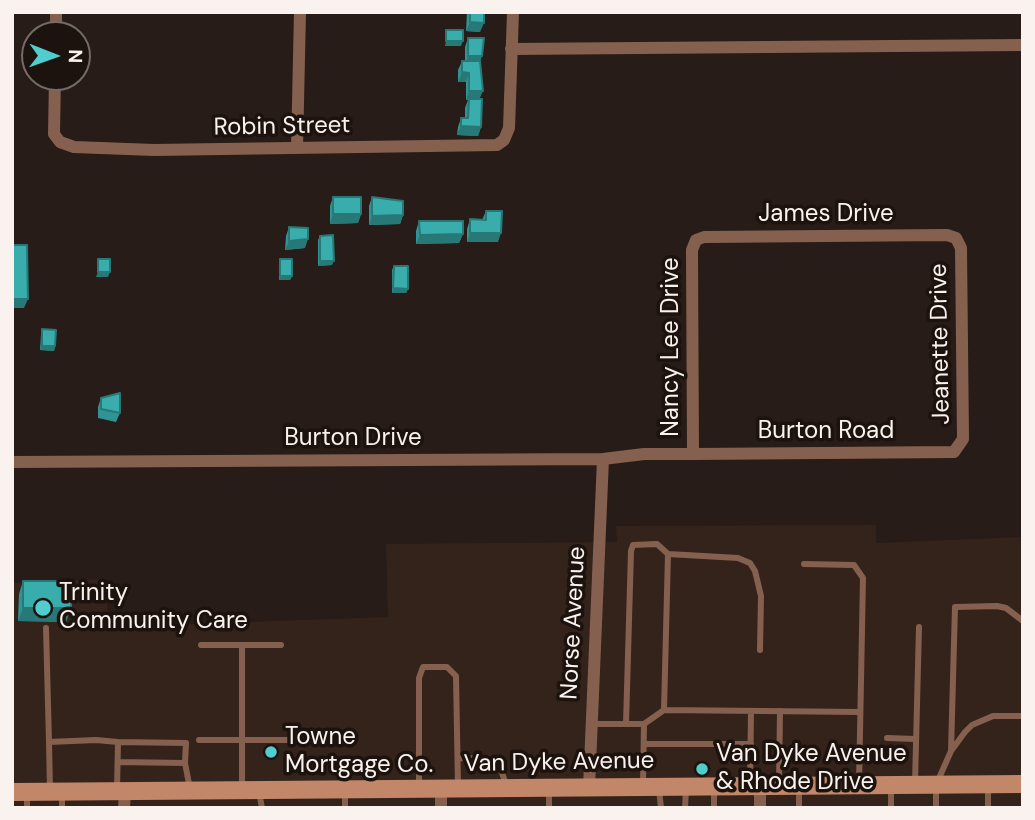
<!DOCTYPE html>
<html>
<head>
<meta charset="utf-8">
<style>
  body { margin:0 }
  #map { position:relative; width:1035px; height:820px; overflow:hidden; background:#271c17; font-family:"DM Sans",sans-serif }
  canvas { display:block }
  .frame { position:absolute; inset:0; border:14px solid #faf2ee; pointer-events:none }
  .north { position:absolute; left:21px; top:21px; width:70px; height:70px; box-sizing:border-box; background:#1d130e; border:2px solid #756c68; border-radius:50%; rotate:91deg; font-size:19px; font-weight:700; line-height:28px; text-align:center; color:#faf2ee }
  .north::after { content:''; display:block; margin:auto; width:24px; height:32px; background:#52cdcd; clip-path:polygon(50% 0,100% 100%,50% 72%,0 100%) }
</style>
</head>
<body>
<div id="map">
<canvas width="1035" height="820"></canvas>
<div class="frame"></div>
<div class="north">N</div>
</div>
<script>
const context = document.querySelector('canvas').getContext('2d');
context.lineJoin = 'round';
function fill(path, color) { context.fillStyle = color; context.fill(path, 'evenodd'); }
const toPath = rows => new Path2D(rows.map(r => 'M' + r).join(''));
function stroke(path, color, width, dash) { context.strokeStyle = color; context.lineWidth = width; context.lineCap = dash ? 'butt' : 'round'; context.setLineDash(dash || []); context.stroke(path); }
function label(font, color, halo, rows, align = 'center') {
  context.font = font + ' "DM Sans",sans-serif'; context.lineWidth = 7; context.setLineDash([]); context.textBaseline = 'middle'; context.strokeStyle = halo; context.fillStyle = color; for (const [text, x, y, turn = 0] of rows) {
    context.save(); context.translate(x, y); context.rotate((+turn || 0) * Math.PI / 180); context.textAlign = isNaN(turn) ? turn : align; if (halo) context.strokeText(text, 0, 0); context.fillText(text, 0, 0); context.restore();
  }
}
fill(toPath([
  [876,525,876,543,1023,537,1023,808,12,808,12,583,104,579,110,627,388,617,386,544,617,542,616,526]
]), '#34231b');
stroke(toPath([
  [804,564,854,565,863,578,859,784],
  [46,628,49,742],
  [201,645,281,645],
  [664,710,668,554,738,558,750,563,755,571,761,596,760,650],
  [592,724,644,724,643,784],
  [626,724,631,551,633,545,657,544,668,554],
  [644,724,664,710,860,712],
  [887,738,915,739],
  [199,740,288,740],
  [118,742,186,743,185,763],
  [644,744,751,744],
  [951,751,955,607,997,606,1006,608,1023,621],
  [458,758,497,759,507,787],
  [118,762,185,763,190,789],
  [779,783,780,711],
  [915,783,919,627],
  [750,786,751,711],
  [242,787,242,645],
  [419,788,419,678,423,667,447,667,456,676,458,787],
  [659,789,661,808],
  [50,790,49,742,96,740,118,742,117,790],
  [259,792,262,808],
  [27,793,27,808],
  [62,808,62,792],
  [345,808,345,792],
  [549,808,549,790],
  [685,808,686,789],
  [714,808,714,789],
  [799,808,799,789],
  [891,808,891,787],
  [936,808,936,785,951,751,965,732,972,725,993,716,1023,716],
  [988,808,988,787]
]), '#86604f', 6);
stroke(toPath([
  [56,35,56,12],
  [511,49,1023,45],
  [55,77,54,134,60,142,74,147,154,150,497,145,504,140,509,128,513,12],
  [297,148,300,12],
  [12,462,603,459,644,454,693,454,954,452,963,439,961,248,956,238,947,235,704,237,696,240,692,250,693,454],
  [589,788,603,459],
  [124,808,125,791],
  [441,808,441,789],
  [760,808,760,787]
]), '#86604f', 12);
stroke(toPath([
  [12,792,1023,784]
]), '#c28669', 18);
fill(toPath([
  [467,12,484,12,480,32,466,31],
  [468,38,480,62,480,99,481,127,478,136,457,135,458,127,461,118,465,118,465,108,468,100,466,100,466,82,458,82,458,70,462,61,465,61,465,47],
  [333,197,361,214,358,223,330,224,330,206],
  [372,197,403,215,400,224,369,225,369,206],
  [486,211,498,242,467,242,467,229,470,219,482,220],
  [419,221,463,234,459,243,416,244,416,231],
  [289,227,305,248,285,250,286,236],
  [320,236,332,265,318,266,318,240],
  [280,259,292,276,290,280,279,280,279,263],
  [394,266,408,289,406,293,392,293,392,270],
  [42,329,55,346,54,351,40,350,41,334],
  [101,398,120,413,116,422,98,418,98,407],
  [23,581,71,608,66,622,18,621,19,594]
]), '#319494');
fill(toPath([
  [470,22,484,23,480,32,466,31],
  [446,41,463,41,461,46,445,46],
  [468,56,482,56,479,65,465,65],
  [462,72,469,73,466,82,458,82],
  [469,91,483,91,479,100,466,100],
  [461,126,481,127,478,136,457,135],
  [333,214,361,214,358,223,330,224],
  [403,215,400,224,369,225,372,216],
  [470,233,501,233,498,242,467,242],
  [463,234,459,243,416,244,420,235],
  [308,239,305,248,285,250,289,241],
  [320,261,334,261,332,265,318,266],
  [98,272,110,272,108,277,96,277],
  [280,276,292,276,290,280,279,280],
  [393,288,408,289,406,293,392,293],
  [12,299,28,299,24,308,12,308],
  [42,346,55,346,54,351,40,350],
  [23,608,71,608,66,622,18,621]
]), '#287878');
const building = toPath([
  [470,12,484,12,484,23,470,22,470,12],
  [446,30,463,30,463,41,446,41,446,30],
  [468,38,484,38,482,56,468,56,468,38],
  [462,61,480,61,483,91,469,91,469,73,462,72,462,61],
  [469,99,482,99,481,127,461,126,461,118,468,118,469,99],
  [333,197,361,197,361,214,333,214,333,197],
  [372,197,403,201,403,215,372,216,372,197],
  [486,211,502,211,501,233,470,233,470,219,486,220,486,211],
  [419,221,463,221,463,234,420,235,419,221],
  [289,227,308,228,308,239,289,241,289,227],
  [333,235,334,261,320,261,320,236,333,235],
  [12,245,27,245,28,299,12,299,12,245],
  [98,259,110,259,110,272,98,272,98,259],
  [280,259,292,259,292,276,280,276,280,259],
  [394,266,408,266,408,289,393,288,394,266],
  [42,329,56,330,55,346,42,346,42,329],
  [120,393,120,413,101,409,101,398,120,393],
  [23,581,72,581,71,608,23,608,23,581]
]);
fill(building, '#39acac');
stroke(building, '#287878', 2);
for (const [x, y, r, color] of [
  [43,608,9,"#52cdcd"],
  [271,752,7,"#52cdcd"],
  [702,769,7,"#52cdcd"]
]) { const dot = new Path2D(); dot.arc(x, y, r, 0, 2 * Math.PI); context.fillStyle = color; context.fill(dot); stroke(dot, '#1d130e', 2.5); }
label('24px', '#faf2ee', '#1d130e', [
  ["Robin Street",282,127,-1],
  ["James Drive",826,215],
  ["Jeanette Drive",941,344,-91],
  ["Nancy Lee Drive",672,347,-90],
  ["Burton Road",826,432],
  ["Burton Drive",353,439],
  ["Norse Avenue",574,623,-87],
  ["Van Dyke Avenue",559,763,-1]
]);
label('24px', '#faf2ee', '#1d130e', [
  ["Trinity",59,594],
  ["Community Care",59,622],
  ["Towne",285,738],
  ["Mortgage Co.",285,766],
  ["Van Dyke Avenue",716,755],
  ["& Rhode Drive",716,783]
], 'left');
</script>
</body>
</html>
